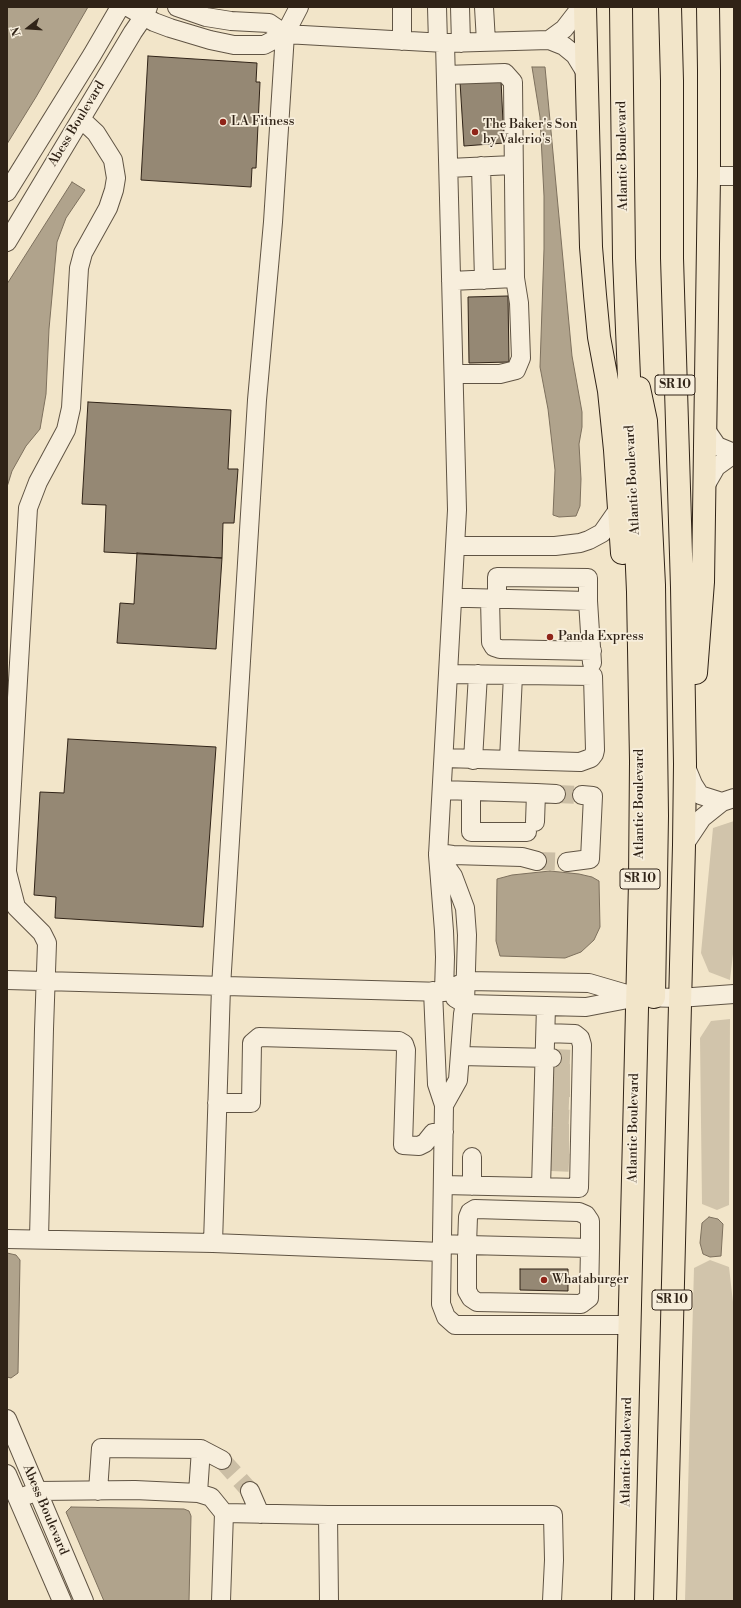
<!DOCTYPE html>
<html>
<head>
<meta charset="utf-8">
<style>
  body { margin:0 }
  #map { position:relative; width:741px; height:1608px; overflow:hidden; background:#f2e5c9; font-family:"Libre Bodoni",serif }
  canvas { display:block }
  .frame { position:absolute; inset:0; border:8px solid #302317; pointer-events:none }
  .north { position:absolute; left:8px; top:8px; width:40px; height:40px; -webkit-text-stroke:3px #f7eedc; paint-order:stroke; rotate:253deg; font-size:11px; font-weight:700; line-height:16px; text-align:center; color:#302317 }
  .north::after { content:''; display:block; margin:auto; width:14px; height:18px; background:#302317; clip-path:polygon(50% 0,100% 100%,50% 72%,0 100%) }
</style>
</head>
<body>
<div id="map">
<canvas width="741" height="1608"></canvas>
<div class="frame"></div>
<div class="north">N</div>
</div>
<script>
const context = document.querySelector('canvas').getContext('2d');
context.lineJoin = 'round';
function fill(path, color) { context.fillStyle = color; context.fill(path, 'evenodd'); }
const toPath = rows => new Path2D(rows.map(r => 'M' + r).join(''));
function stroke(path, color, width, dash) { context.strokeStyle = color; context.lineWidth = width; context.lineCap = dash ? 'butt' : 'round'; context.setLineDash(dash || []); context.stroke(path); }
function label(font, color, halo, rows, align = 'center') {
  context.font = font + ' "Libre Bodoni",serif'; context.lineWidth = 3.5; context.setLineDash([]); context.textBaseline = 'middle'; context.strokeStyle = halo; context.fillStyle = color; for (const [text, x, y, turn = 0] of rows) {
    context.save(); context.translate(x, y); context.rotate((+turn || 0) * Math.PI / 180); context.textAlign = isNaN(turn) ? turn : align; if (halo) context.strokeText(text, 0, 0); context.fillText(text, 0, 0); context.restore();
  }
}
fill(toPath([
  [734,821,734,945,730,980,709,972,701,953,713,828],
  [730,1019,729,1205,717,1210,702,1204,700,1038,711,1021],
  [710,1260,729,1267,734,1311,734,1601,685,1601,694,1268]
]), '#d1c4ab');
const water = toPath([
  [7,7,88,7,36,97,7,144,7,7],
  [532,67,545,67,572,356,582,412,582,427,579,444,581,479,580,506,576,516,559,517,553,515,555,470,548,409,540,367,544,249,544,196,540,117,532,67],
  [72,182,85,190,66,218,57,242,49,329,46,394,40,429,26,446,12,471,7,487,7,284,72,182],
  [550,871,579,874,592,877,599,881,600,927,594,940,581,952,565,958,500,956,496,941,497,879,512,875,550,871],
  [709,1217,718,1219,723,1224,721,1256,710,1257,703,1254,700,1243,702,1223,709,1217],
  [7,1253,16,1255,20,1260,18,1373,11,1378,7,1377,7,1253],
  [71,1507,184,1509,189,1511,191,1516,189,1601,104,1601,66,1512,71,1507]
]);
fill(water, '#b0a38c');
stroke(water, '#7d705d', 1);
const building = toPath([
  [148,56,257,63,256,82,260,82,256,168,252,168,251,187,141,180,148,56],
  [501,80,504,143,464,146,460,82,501,80],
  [508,296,509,362,469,363,468,297,508,296],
  [88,402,231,410,228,469,238,469,234,523,223,523,222,558,104,552,106,505,82,504,88,402],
  [137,553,222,558,216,649,117,643,120,603,134,604,137,553],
  [68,739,216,747,203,927,55,918,56,897,34,895,40,792,64,793,68,739],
  [520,1269,568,1269,568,1291,520,1290,520,1269]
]);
fill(building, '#958874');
stroke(building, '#302317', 1);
stroke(toPath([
  [556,794,582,795],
  [537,861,567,862],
  [552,1058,575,1059],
  [552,1073,574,1073],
  [552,1088,574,1088],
  [551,1102,574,1103],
  [551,1118,573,1119],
  [551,1133,573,1133],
  [551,1148,572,1148],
  [551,1162,572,1163],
  [222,1460,250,1491]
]), '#cbbea5', 18, [18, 9]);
const minor = toPath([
  [128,7,154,22,170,28,210,40,234,45,264,45,285,34,445,43,549,40,564,46,575,55,586,73],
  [177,7,206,17,231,21,269,23,285,34],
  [402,7,402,41],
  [437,7,438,43],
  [460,7,461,43],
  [484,7,486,42],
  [549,40,564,29,581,7],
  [446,75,505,73,513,82,515,278,519,303,521,358,516,370,500,374,454,374],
  [481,166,484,280],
  [449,168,513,165],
  [709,176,734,176],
  [7,192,92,55,120,7],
  [7,242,133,32,144,16,148,7],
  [451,281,515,278],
  [704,427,717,446,734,453],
  [704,488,716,467,734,454],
  [456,546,555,546,580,543,589,540,602,533,618,510],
  [453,598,469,598,588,601,588,578,497,577,497,599],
  [490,599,491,642,494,647,500,649,592,651],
  [588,601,592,663],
  [444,758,580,762,591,758,594,754,595,750,593,676,448,674],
  [473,760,478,674],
  [509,760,513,675],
  [686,767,693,784,700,795,722,802],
  [442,790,536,793,535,822],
  [471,791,471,832,527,832],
  [536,793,556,794],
  [684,845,702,818,722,802,734,798],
  [438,853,453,855,522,857,537,861],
  [438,855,453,876,465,908,467,935,465,1004,463,1014,458,1080,444,1105],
  [567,862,590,859,593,796,582,795],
  [7,870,28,508,38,482,66,430,71,408,79,268,83,253,108,208,114,190,116,178,113,160,96,133,81,119],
  [7,872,16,907,42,933,47,943,44,1029,39,1239],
  [7,980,444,992,466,981,589,983,637,997,679,998,734,994],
  [433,991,437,1084,444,1105,441,1304,446,1317,455,1325,630,1325],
  [444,992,445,957,444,931,438,855,457,510,445,43],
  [455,998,465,1004,586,1007,633,998],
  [460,1056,552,1058],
  [217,1103,251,1103,252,1043,259,1037,399,1041,404,1044,406,1050,403,1145,419,1146,425,1143,433,1133,444,1132],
  [443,1185,579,1188,582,1045,580,1038,575,1034,546,1033],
  [472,1186,472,1157],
  [541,1187,546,1006],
  [7,1239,213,1243,442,1252],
  [213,1243,221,987,257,400,273,222,285,34,299,7],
  [442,1244,467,1245,590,1248,589,1298,581,1304,477,1302,471,1298,467,1291,467,1245,468,1217,470,1212,475,1209,579,1212,586,1215,590,1221,590,1248],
  [7,1419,84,1601],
  [201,1449,222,1460],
  [7,1474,62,1601],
  [98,1491,101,1448,201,1449,198,1493],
  [250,1491,260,1514],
  [18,1499,37,1491,135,1490,198,1493,211,1497,224,1513],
  [328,1515,553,1515,554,1560,552,1601],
  [221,1601,224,1513,328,1515,329,1601]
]);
const highway = toPath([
  [585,7,591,247,595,295,599,337,609,391,615,450,622,553],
  [621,7,624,258,638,592,641,761,640,881,623,1601],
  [639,388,646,421,654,585,657,816,654,997],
  [696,673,703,582,709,176,709,70,708,7],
  [665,1601,684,845,685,764,682,587,672,258,672,81,670,7]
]);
stroke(minor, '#605444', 20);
stroke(highway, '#302317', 24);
stroke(minor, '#f7eedc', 18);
stroke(highway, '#f2e5c9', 22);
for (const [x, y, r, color] of [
  [223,122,4,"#8f2418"],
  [475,132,4,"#8f2418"],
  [550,637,4,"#8f2418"],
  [544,1280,4,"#8f2418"]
]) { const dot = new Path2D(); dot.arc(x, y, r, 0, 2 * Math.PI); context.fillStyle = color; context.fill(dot); stroke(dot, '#f7eedc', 1.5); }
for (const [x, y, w] of [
  [675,385,40],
  [640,879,40],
  [672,1300,40]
]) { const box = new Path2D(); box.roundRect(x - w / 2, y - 10, w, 20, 3); context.fillStyle = '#f7eedc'; context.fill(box); stroke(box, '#302317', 1); }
label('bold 12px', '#302317', null, [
  ["SR 10",675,385],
  ["SR 10",640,879],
  ["SR 10",672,1300]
]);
label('13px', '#302317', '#f7eedc', [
  ["LA Fitness",231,122],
  ["The Baker's Son",483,125],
  ["by Valerio's",483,140],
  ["Panda Express",558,637],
  ["Whataburger",552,1280]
], 'left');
label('13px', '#302317', '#f7eedc', [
  ["Abess Boulevard",77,124,-59],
  ["Atlantic Boulevard",623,156,-91],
  ["Atlantic Boulevard",633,480,-93],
  ["Atlantic Boulevard",640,804,-90],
  ["Atlantic Boulevard",634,1128,-89],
  ["Atlantic Boulevard",627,1452,-89],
  ["Abess Boulevard",45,1510,67]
]);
</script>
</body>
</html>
